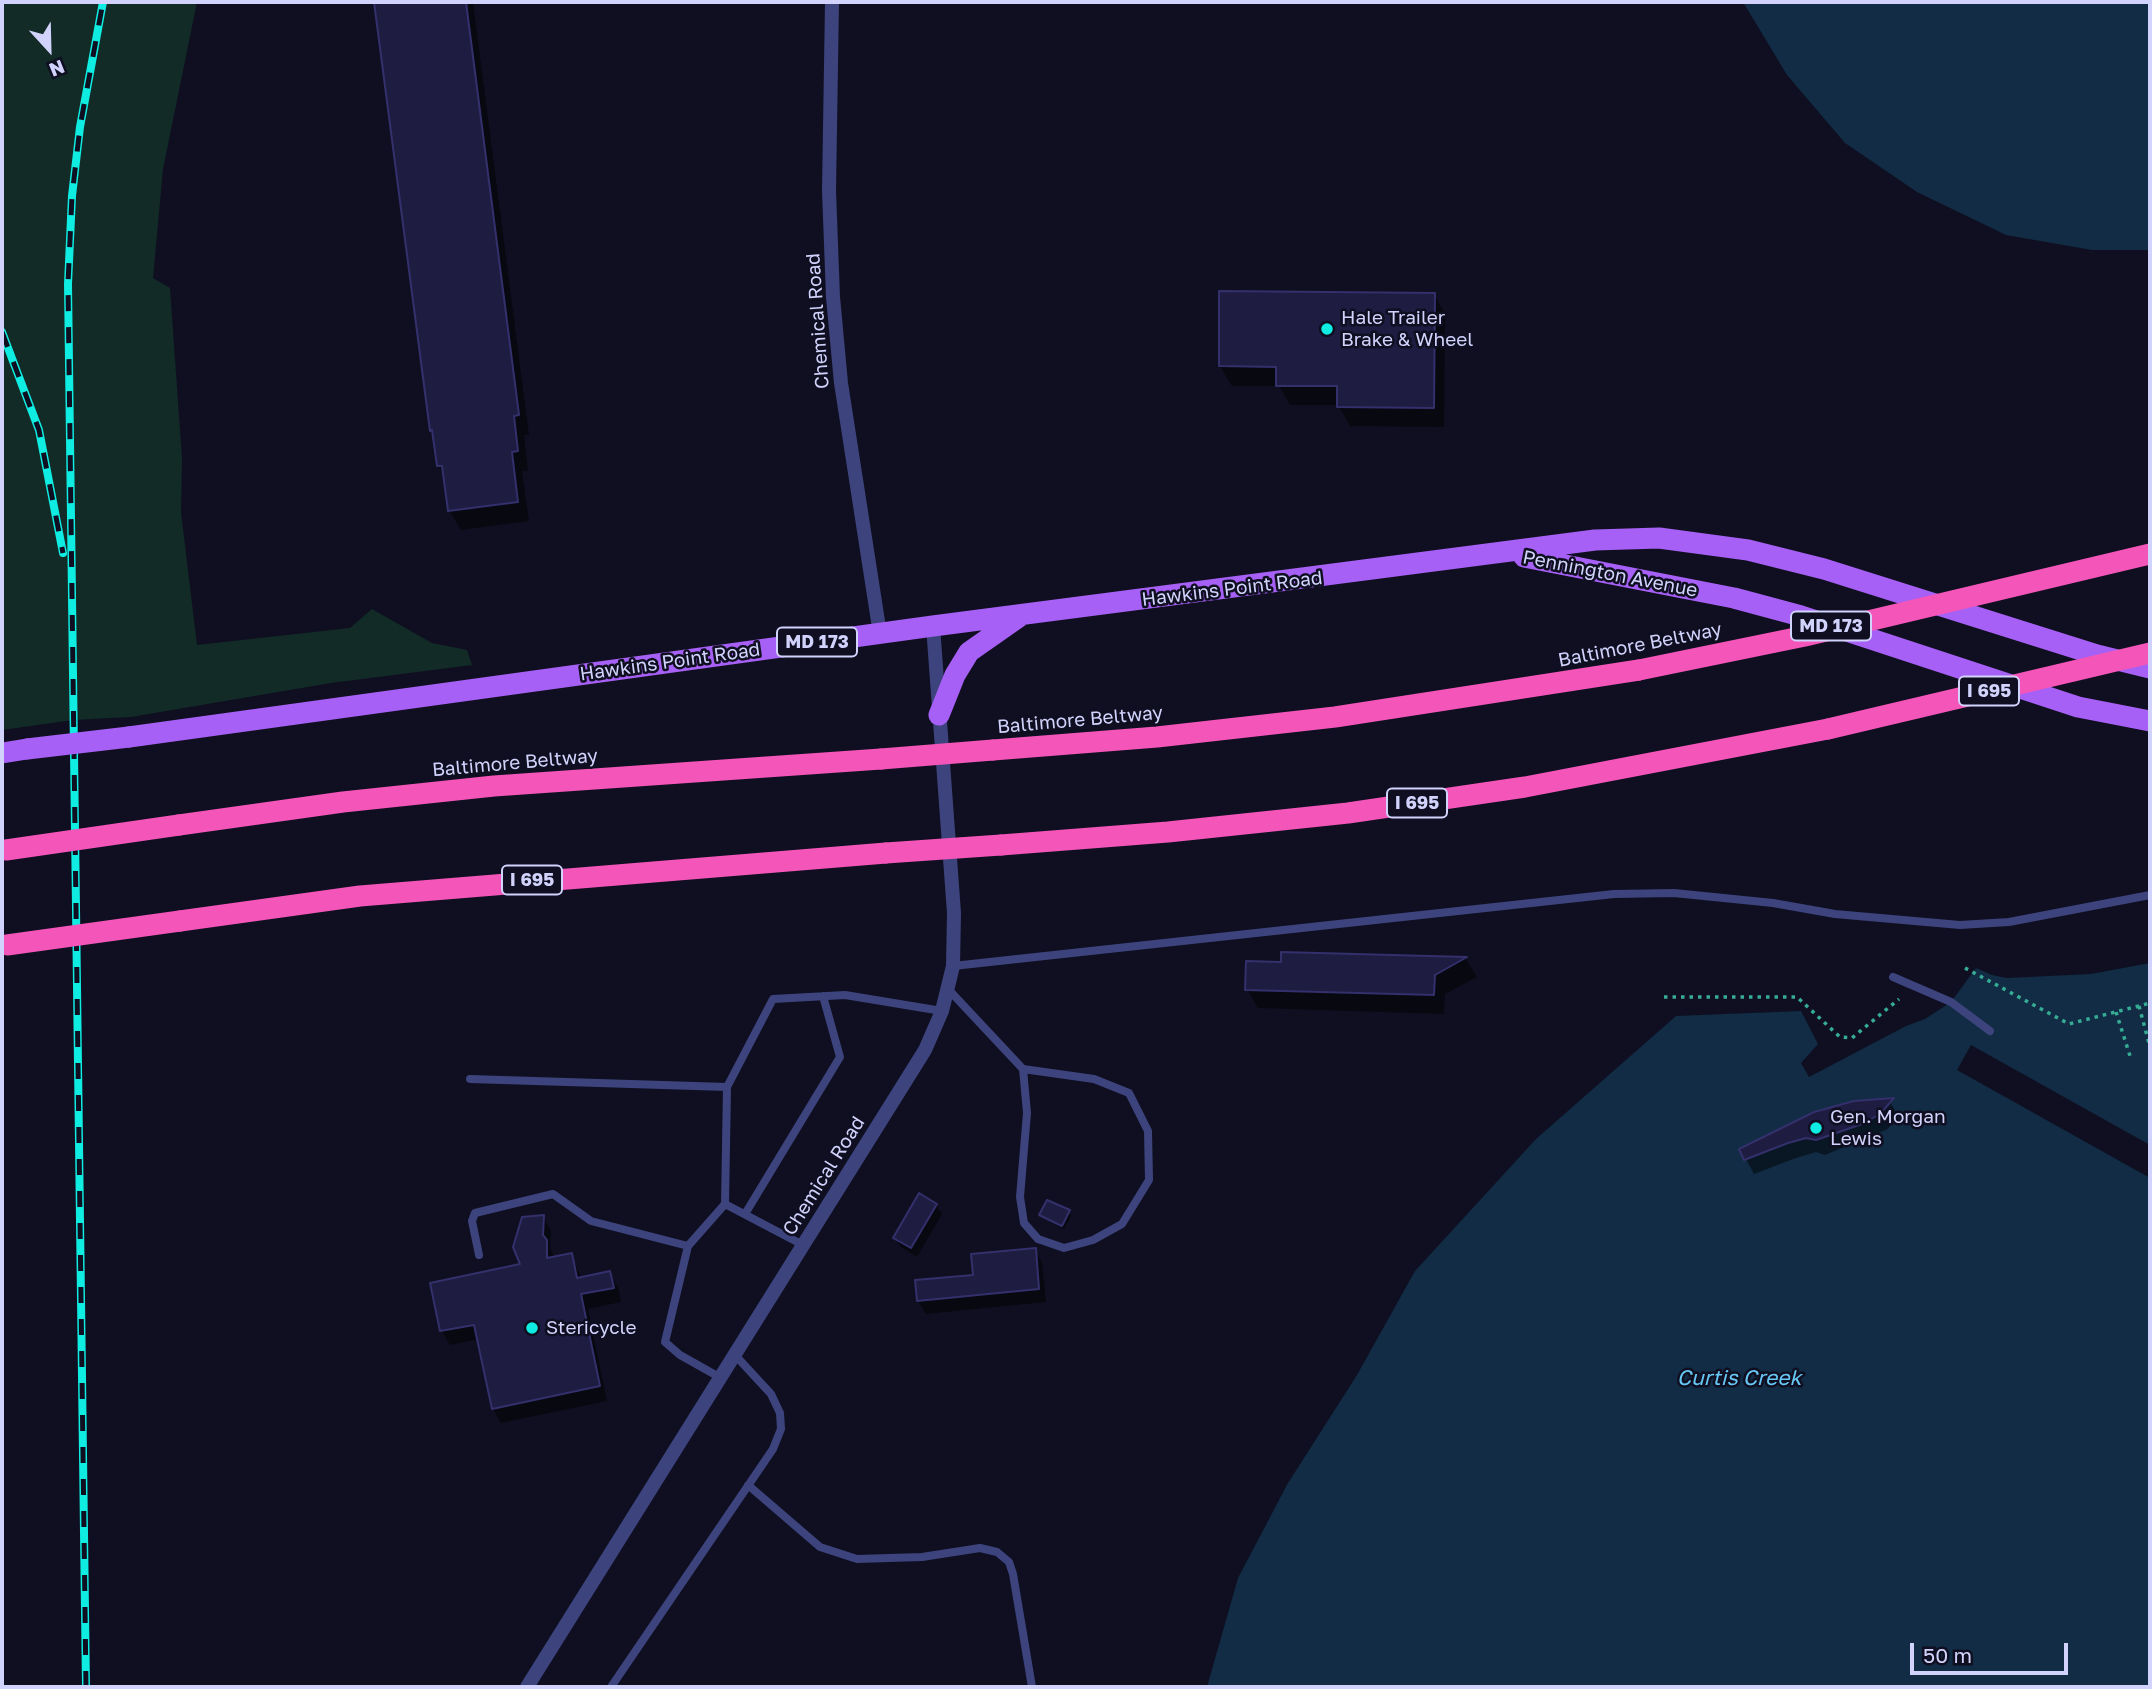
<!DOCTYPE html>
<html>
<head>
<meta charset="utf-8">
<style>
  body { margin:0 }
  #map { position:relative; width:2152px; height:1689px; overflow:hidden; background:#0f0f21; font-family:"Golos Text",sans-serif }
  canvas { display:block }
  .frame { position:absolute; inset:0; border:4px solid #d2d3fc; pointer-events:none }
  .north { position:absolute; left:14px; top:14px; width:70px; height:70px; -webkit-text-stroke:5px #0f0f21; paint-order:stroke; rotate:158deg; font-size:19px; font-weight:700; line-height:28px; text-align:center; color:#d2d3fc }
  .north::after { content:''; display:block; margin:auto; width:24px; height:32px; background:#d2d3fc; clip-path:polygon(50% 0,100% 100%,50% 72%,0 100%) }
  .scale { position:absolute; left:1910px; top:1643px; width:158px; height:32px; box-sizing:border-box; border:4px solid #d2d3fc; border-top:0; padding-left:9px; font-size:21px; line-height:24px; white-space:nowrap; color:#d2d3fc; -webkit-text-stroke:5px #0f0f21; paint-order:stroke }
</style>
</head>
<body>
<div id="map">
<canvas width="2152" height="1689"></canvas>
<div class="frame"></div>
<div class="north">N</div>
<div class="scale">50 m</div>
</div>
<script>
const context = document.querySelector('canvas').getContext('2d');
context.lineJoin = 'round';
function fill(path, color) { context.fillStyle = color; context.fill(path, 'evenodd'); }
const toPath = rows => new Path2D(rows.map(r => 'M' + r).join(''));
function stroke(path, color, width, dash) { context.strokeStyle = color; context.lineWidth = width; context.lineCap = dash ? 'butt' : 'round'; context.setLineDash(dash || []); context.stroke(path); }
function label(font, color, halo, rows, align = 'center') {
  context.font = font + ' "Golos Text",sans-serif'; context.lineWidth = 5; context.setLineDash([]); context.textBaseline = 'middle'; context.strokeStyle = halo; context.fillStyle = color; for (const [text, x, y, turn = 0] of rows) {
    context.save(); context.translate(x, y); context.rotate((+turn || 0) * Math.PI / 180); context.textAlign = isNaN(turn) ? turn : align; if (halo) context.strokeText(text, 0, 0); context.fillText(text, 0, 0); context.restore();
  }
}
fill(toPath([
  [2,2,197,2,163,169,153,278,170,288,182,458,181,512,197,645,350,628,372,609,432,643,467,650,472,665,331,683,131,717,73,720,2,730]
]), '#122b26');
fill(toPath([
  [1743,2,2150,2,2150,250,2092,250,2006,235,1917,192,1845,143,1787,75],
  [2150,948,2150,1687,1207,1687,1238,1578,1288,1483,1357,1375,1415,1271,1536,1139,1676,1016,1801,1011,1818,1044,1801,1063,1809,1077,1906,1026,1925,1019,1951,1002,1976,968,2103,958]
]), '#112c44');
fill(toPath([
  [2150,944,2150,963,2091,974,2007,978,1992,975,1976,968,1975,965,2102,955],
  [1971,1045,2150,1145,2150,1178,1957,1070]
]), '#0f0f21');
fill(toPath([
  [376,2,473,2,529,435,524,435,528,471,522,471,529,521,461,530,449,510,445,477,438,466,431,430],
  [1434,294,1445,314,1444,427,1350,426,1338,405,1290,405,1279,386,1232,386,1220,366],
  [1283,954,1466,959,1477,977,1445,994,1444,1014,1258,1008,1247,989,1283,964],
  [1889,1100,1897,1114,1888,1129,1825,1155,1816,1152,1796,1158,1754,1174,1741,1150],
  [936,1205,942,1214,917,1257,901,1247,895,1238],
  [1068,1212,1071,1216,1064,1229,1041,1215],
  [543,1217,551,1231,550,1248,555,1258,571,1255,582,1279,609,1273,618,1287,621,1302,588,1309,607,1401,501,1423,493,1409,479,1339,450,1345,442,1331,432,1284,523,1265],
  [1035,1250,1042,1263,1046,1302,926,1314,918,1301]
]), '#0007');
const building = toPath([
  [374,2,466,2,519,415,514,416,518,451,512,452,518,502,448,511,442,466,437,466,432,430,430,431,374,2],
  [1219,291,1435,293,1434,408,1337,407,1337,386,1276,386,1276,367,1219,366,1219,291],
  [1281,952,1467,957,1435,975,1434,995,1245,990,1246,961,1281,962,1281,952],
  [1894,1098,1880,1114,1862,1124,1816,1140,1806,1138,1788,1143,1744,1160,1739,1149,1814,1112,1854,1101,1894,1098],
  [919,1193,937,1204,911,1248,893,1238,919,1193],
  [1047,1200,1070,1210,1062,1226,1039,1215,1047,1200],
  [544,1215,543,1235,547,1240,547,1258,572,1253,577,1278,610,1271,614,1288,581,1294,600,1386,492,1409,474,1325,440,1331,430,1283,520,1264,513,1247,522,1217,544,1215],
  [1036,1248,1039,1289,917,1301,915,1280,973,1275,971,1254,1036,1248]
]);
fill(building, '#1e1c41');
stroke(building, '#33306c', 2);
stroke(toPath([
  [1965,968,2069,1024,2150,1003],
  [1664,997,1797,997,1840,1037,1852,1038,1899,999],
  [2139,1006,2150,1047],
  [2116,1012,2131,1059]
]), '#36ac94', 3.5, [3.5, 5]);
stroke(toPath([
  [953,966,1614,894,1674,893,1773,903,1835,914,1960,925,2009,922,2150,895],
  [1893,977,1951,1002,1990,1031],
  [948,989,1023,1069,1027,1113,1020,1197,1024,1223,1038,1239,1064,1248,1093,1240,1122,1224,1149,1180,1148,1131,1129,1093,1094,1079,1023,1069],
  [470,1079,727,1087],
  [725,1204,727,1087,773,999,845,995,942,1011],
  [745,1214,840,1057,823,996],
  [688,1246,725,1204,803,1245],
  [479,1255,472,1221,475,1213,553,1194,591,1221,688,1246,665,1342,680,1355,721,1378],
  [748,1485,820,1547,857,1559,922,1557,980,1548,997,1552,1009,1562,1013,1574,1032,1687],
  [611,1687,773,1449,781,1429,780,1413,771,1394,735,1355]
]), '#3d447d', 8);
stroke(toPath([
  [832,2,829,191,833,297,841,383,880,634],
  [527,1687,925,1050,942,1011,953,966,954,913,933,626]
]), '#3d447d', 14);
stroke(toPath([
  [1524,557,1734,598,1801,616,2078,707,2150,721],
  [939,715,955,675,969,652,1019,617],
  [129,737,933,626,1595,540,1659,538,1748,550,1824,569,2097,655,2150,668],
  [2,753,27,749]
]), '#a760f5', 21);
stroke(toPath([
  [993,750,1157,737,1335,717,1639,670],
  [179,825,343,802,494,786,881,759],
  [1001,845,1168,832,1348,813,1525,787,1828,729],
  [180,921,360,896,886,853]
]), '#f455b9', 21);
const rail = toPath([
  [2,332,39,430,63,553],
  [86,1687,68,284,72,196,80,127,103,2]
]);
stroke(rail, '#0fece1', 8);
stroke(rail, '#0f0f21', 5, [16]);
stroke(toPath([
  [27,749,129,737]
]), '#a760f5', 21);
stroke(toPath([
  [1639,670,1805,636,2150,554],
  [1828,729,2150,653],
  [881,759,993,750],
  [6,850,179,825],
  [886,853,1001,845],
  [7,945,180,921]
]), '#f455b9', 21);
for (const [x, y, r, color] of [
  [1327,329,7,"#0fece1"],
  [1816,1128,7,"#0fece1"],
  [532,1328,7,"#0fece1"]
]) { const dot = new Path2D(); dot.arc(x, y, r, 0, 2 * Math.PI); context.fillStyle = color; context.fill(dot); stroke(dot, '#0f0f21', 2.5); }
for (const [x, y, w] of [
  [1831,626,80],
  [817,642,80],
  [1989,691,60],
  [1417,803,60],
  [532,880,60]
]) { const box = new Path2D(); box.roundRect(x - w / 2, y - 14.5, w, 29, 5); context.fillStyle = '#0f0f21'; context.fill(box); stroke(box, '#d2d3fc', 2); }
label('bold 18px', '#d2d3fc', null, [
  ["MD 173",1831,626],
  ["MD 173",817,642],
  ["I 695",1989,691],
  ["I 695",1417,803],
  ["I 695",532,880]
]);
label('19px', '#d2d3fc', '#0f0f21', [
  ["Hale Trailer",1341,318],
  ["Brake & Wheel",1341,340],
  ["Gen. Morgan",1830,1117],
  ["Lewis",1830,1139],
  ["Stericycle",546,1328]
], 'left');
label('19px', '#d2d3fc', '#0f0f21', [
  ["Chemical Road",818,321,-94],
  ["Pennington Avenue",1610,574,11],
  ["Hawkins Point Road",1232,589,-7],
  ["Baltimore Beltway",1640,645,-11],
  ["Hawkins Point Road",670,662,-8],
  ["Baltimore Beltway",1080,720,-5],
  ["Baltimore Beltway",515,763,-5],
  ["Chemical Road",824,1176,-58]
]);
label('italic 21px', '#67c8f6', '#0f0f21', [
  ["Curtis Creek",1739,1378]
]);
</script>
</body>
</html>
